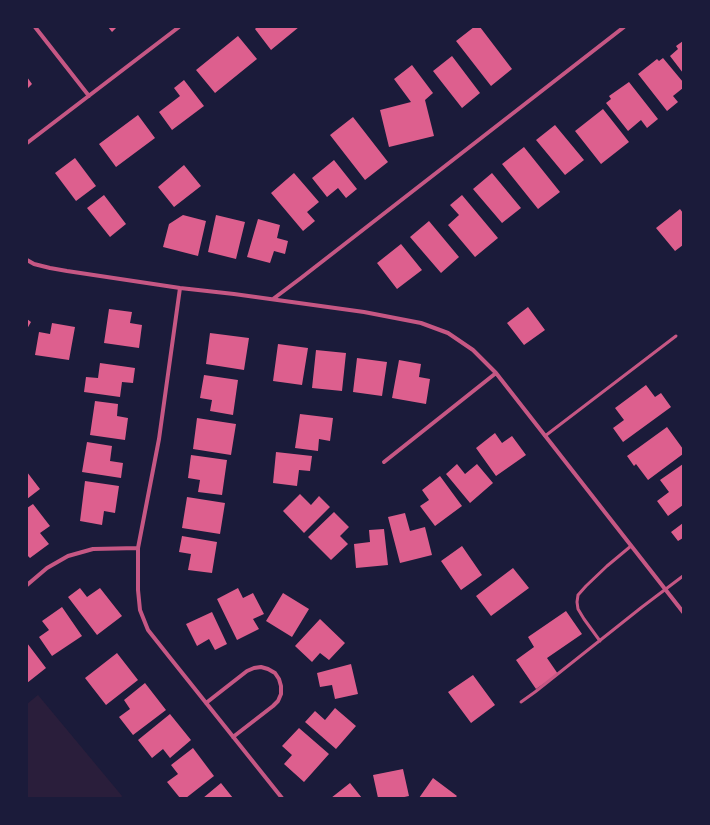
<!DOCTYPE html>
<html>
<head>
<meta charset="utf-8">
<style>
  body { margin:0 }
  #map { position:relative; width:710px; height:825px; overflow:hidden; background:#1b1b3a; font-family:"Golos Text",sans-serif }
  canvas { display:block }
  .frame { position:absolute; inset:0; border:28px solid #1b1b3a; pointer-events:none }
</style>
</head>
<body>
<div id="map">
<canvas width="710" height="825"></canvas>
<div class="frame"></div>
</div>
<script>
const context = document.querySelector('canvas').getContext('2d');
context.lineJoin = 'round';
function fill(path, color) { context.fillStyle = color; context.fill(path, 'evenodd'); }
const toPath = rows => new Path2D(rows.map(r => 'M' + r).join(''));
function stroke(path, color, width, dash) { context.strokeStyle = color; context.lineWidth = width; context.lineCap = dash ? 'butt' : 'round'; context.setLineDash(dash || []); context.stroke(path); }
fill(toPath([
  [38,695,122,796,121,798,27,798,27,704]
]), '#2a1e3b');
fill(toPath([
  [108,27,117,27,112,32],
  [257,27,299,27,271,50,255,29],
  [474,27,480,27,512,69,491,86,456,41],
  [238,36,257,59,215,93,196,70],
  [683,41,683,73,670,56,678,49,676,46],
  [452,56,480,93,462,108,433,71],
  [663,58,683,82,683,88,673,96,678,102,667,111,638,74,657,59,659,61],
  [412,65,433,93,425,100,434,136,389,147,380,110,411,102,394,79],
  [27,77,32,84,27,89],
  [184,80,204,106,172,130,159,112,180,96,174,88],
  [629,82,658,119,647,128,641,120,628,131,606,103,611,99,609,96],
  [603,109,629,142,601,164,575,131],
  [138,115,155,138,116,167,99,144],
  [353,117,388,162,365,180,330,135],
  [555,125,584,160,565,175,536,140],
  [524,147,560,192,538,209,502,164],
  [75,158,96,186,76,201,55,173],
  [334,160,357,189,346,198,338,188,327,197,312,178],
  [184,165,201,186,174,207,158,187],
  [294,173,319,202,307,212,315,221,303,231,271,193],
  [492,173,521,208,502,223,473,189],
  [104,195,126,224,110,237,87,208],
  [462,195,498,238,475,257,448,225,459,215,450,205],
  [680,209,683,213,683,245,675,251,656,228],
  [183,215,206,221,198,256,163,247,169,224],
  [216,215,245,222,236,259,208,252],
  [258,219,280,225,277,238,288,241,285,254,274,251,270,263,247,257],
  [429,221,459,257,441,273,410,237],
  [401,244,422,270,397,289,377,263],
  [528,307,545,330,524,345,507,323],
  [109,309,132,312,130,323,142,325,139,348,104,343],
  [27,319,31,322,27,329],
  [52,323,75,327,69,360,35,355,39,332,50,334],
  [210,333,249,338,244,370,206,364],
  [278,344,308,348,302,385,273,381],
  [316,350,346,353,342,391,312,388],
  [357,358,387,362,382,396,353,392],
  [399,360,421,364,419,377,430,379,426,404,392,398],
  [100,363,135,368,133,383,122,382,120,397,84,392,86,377,98,378],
  [204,375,238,380,233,415,210,411,212,400,200,398],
  [646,385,655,397,661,393,671,407,623,442,613,428,624,420,615,408],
  [95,401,118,404,117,416,128,418,125,440,90,435],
  [300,414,333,418,330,441,319,439,318,451,295,448],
  [197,418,236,424,231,455,193,449],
  [667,427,683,449,683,454,648,480,636,464,634,466,627,456],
  [495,433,502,443,512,436,526,455,496,476,476,448],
  [87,442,112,446,110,461,123,463,121,478,82,472],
  [276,452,312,456,310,471,299,470,297,486,273,483],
  [191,455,227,460,222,495,198,492,200,480,188,478],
  [457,464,465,474,477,464,493,483,470,503,446,474],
  [683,464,683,505,668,516,657,501,669,492,660,480],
  [27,472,40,489,27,499],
  [440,476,462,506,435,526,420,506,429,500,422,490],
  [85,481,119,486,115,513,104,511,102,525,80,521],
  [300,494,311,505,319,496,330,507,304,533,283,511],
  [187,497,225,503,220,534,182,528],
  [33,504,50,526,40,533,49,544,30,558,27,555,27,508],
  [334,512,349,527,340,536,348,544,331,560,308,537],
  [405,513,410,531,425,527,432,555,400,563,388,517],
  [683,523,683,538,678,541,671,532],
  [384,529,388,565,356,568,354,544,370,542,369,530],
  [182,536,217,542,212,573,188,570,191,554,179,552],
  [462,546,482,575,461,590,441,561],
  [513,568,529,588,491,616,476,596],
  [80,588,87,597,100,588,122,616,97,635,68,597],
  [238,588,243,598,253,593,264,614,253,619,259,629,237,640,217,599],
  [283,593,309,609,292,637,266,621],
  [62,607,82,636,52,656,39,637,49,630,42,621],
  [566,611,582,634,547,658,558,674,536,689,516,660,534,647,528,637],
  [212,612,227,644,215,650,209,639,197,646,186,624],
  [320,619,345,643,329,660,320,653,312,662,295,646],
  [27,643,46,668,27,683],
  [117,653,138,680,106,705,85,678],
  [351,664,358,694,335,699,332,685,320,687,317,673],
  [473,675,495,705,471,723,448,692],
  [145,683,166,710,133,735,119,717,130,709,124,700],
  [335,708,356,726,336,749,305,722,315,711,325,720],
  [170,714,191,740,170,758,163,749,152,758,138,740],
  [299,728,329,754,304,782,284,764,292,755,282,746],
  [193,748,214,776,186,798,180,798,167,782,178,774,171,765],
  [403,769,409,796,400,798,378,798,373,775],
  [433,778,457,796,455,798,419,798],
  [221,783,233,798,203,798],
  [350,783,362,798,331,798]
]), '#dd5f8e');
stroke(toPath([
  [545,436,676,336],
  [600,641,584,619,578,609,577,602,578,595,586,586,607,566,631,546],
  [521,702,535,692,642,607,683,576]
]), '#c65784', 3);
stroke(toPath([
  [35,27,89,96],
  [27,143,179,27],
  [27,260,34,264,50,268,67,271,180,288,234,294,364,312,421,323,448,333,473,350,496,373,683,612],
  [180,288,159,439,138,548,138,590,140,610,148,630,171,659,282,798],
  [273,299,301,278,624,27],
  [384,462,496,373],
  [27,585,47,568,68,556,93,549,138,548],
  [206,703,247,671,254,668,261,667,268,669,275,673,279,679,281,686,281,694,278,701,273,706,233,737]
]), '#c65784', 4);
</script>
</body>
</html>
